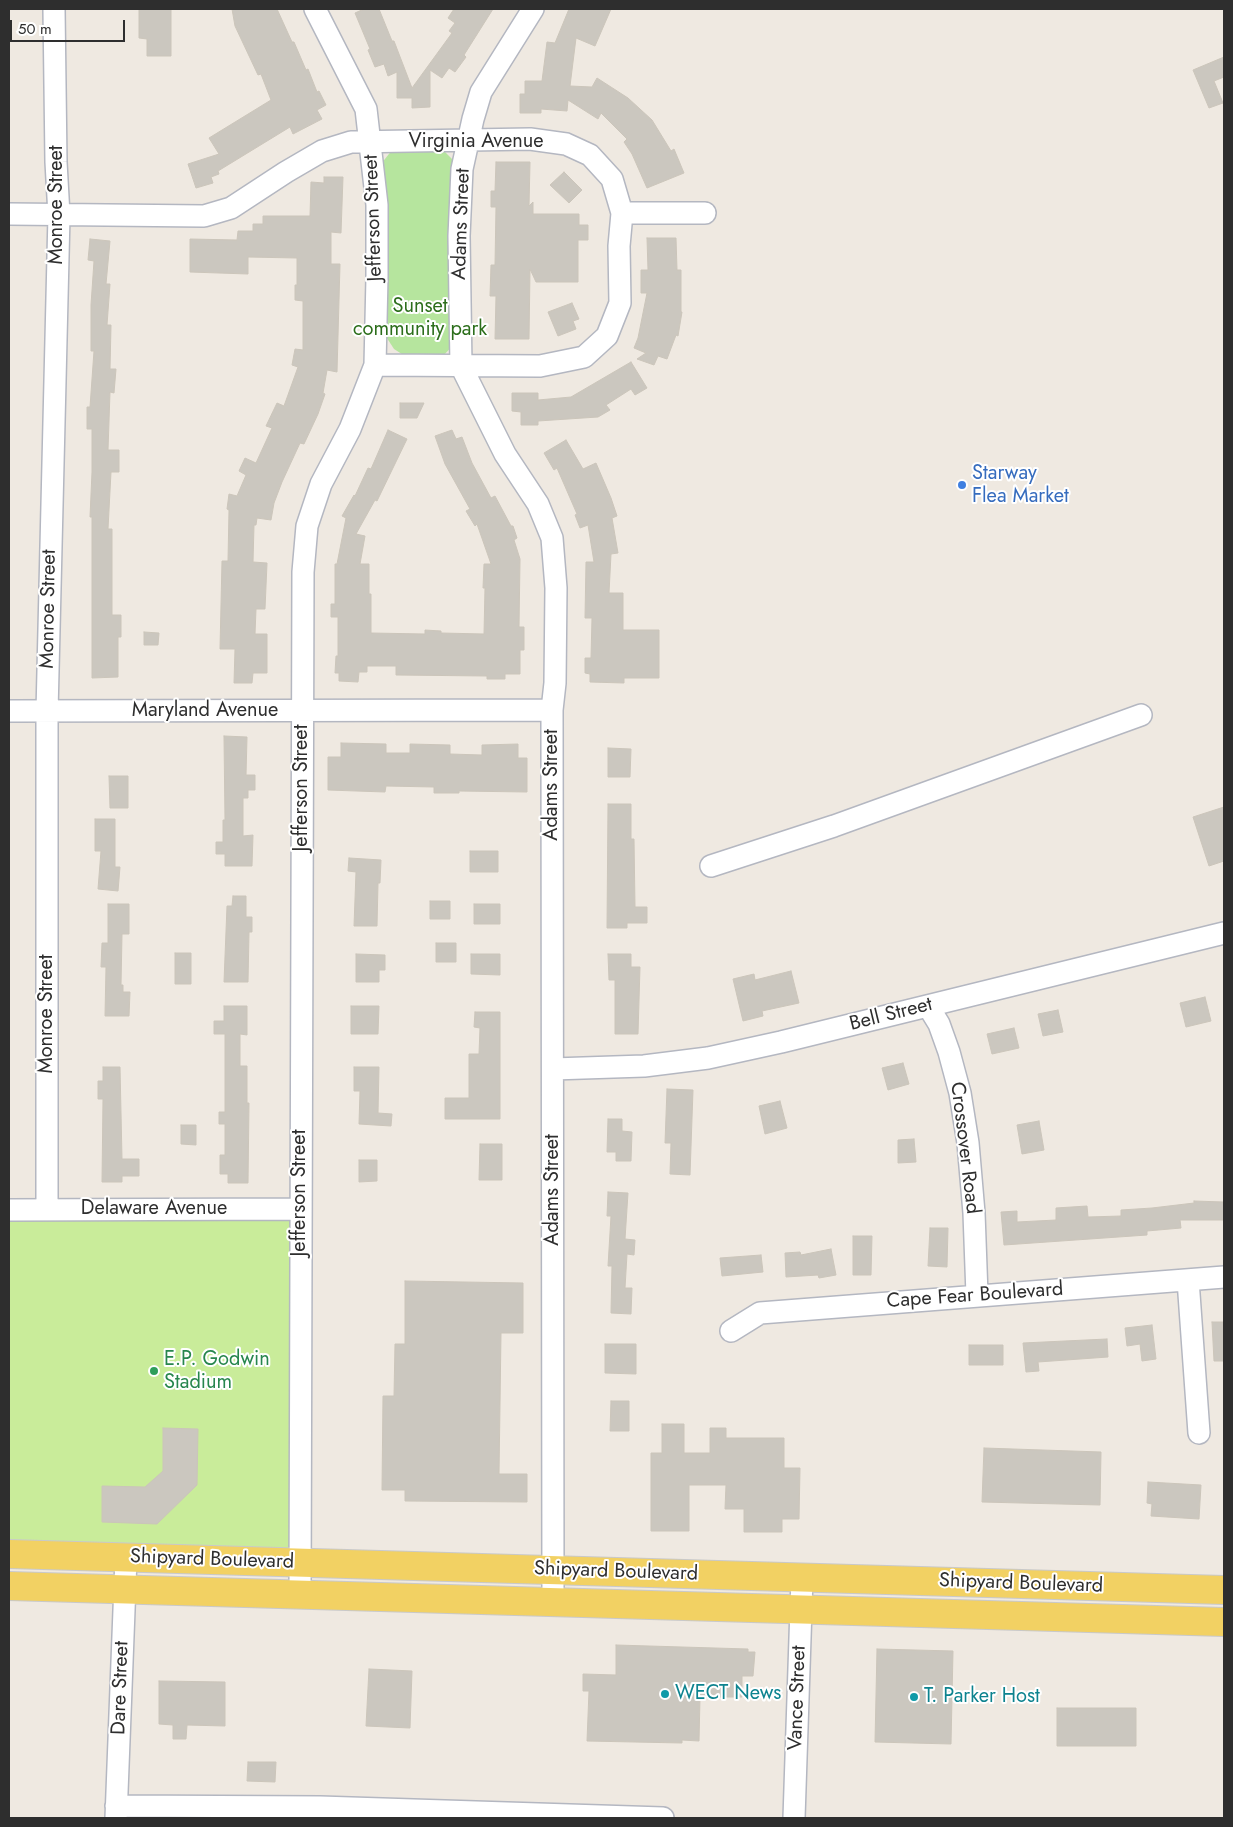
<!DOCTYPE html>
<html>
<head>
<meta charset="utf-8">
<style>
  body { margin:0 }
  #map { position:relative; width:1233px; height:1827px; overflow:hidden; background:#efe9e1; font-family:Jost,sans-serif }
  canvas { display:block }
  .frame { position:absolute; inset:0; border:10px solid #2e2e2e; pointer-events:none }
  .scale { position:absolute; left:10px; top:20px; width:115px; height:22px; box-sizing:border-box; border:2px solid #2e2e2e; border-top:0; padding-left:6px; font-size:15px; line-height:18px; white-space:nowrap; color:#2e2e2e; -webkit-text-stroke:4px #fff; paint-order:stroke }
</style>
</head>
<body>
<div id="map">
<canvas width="1233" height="1827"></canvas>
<div class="frame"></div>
<div class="scale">50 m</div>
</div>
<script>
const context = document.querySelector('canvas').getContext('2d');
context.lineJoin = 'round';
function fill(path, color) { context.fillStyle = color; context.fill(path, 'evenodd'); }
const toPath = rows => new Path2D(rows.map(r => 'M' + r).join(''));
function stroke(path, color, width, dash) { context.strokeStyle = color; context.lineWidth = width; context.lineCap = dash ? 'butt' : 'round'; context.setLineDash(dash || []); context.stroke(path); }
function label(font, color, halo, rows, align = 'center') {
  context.font = font + ' Jost,sans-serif'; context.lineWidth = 4; context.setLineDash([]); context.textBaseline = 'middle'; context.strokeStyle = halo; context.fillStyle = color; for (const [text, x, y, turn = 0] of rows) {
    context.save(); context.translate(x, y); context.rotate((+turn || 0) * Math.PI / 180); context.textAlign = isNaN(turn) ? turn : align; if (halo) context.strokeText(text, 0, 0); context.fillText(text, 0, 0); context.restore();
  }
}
fill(toPath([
  [437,144,454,161,457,341,443,356,408,358,394,349,383,332,381,164,396,145]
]), '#b6e59e');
fill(toPath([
  [300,1209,300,1563,9,1555,9,1210]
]), '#c9ec9a');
const building = toPath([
  [139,9,171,9,171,56,147,56,147,39,139,38,139,9],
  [232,9,277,9,292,42,294,42,306,70,308,69,317,92,319,91,326,105,317,110,322,119,293,134,290,127,218,171,219,174,211,177,213,183,196,188,188,164,219,154,209,138,271,100,261,74,258,75,235,26,232,9],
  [364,9,379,9,392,41,394,41,412,88,452,33,449,31,455,23,448,18,454,9,493,9,464,55,466,57,455,72,449,68,442,78,430,70,430,107,412,108,412,98,397,98,397,72,388,76,384,64,375,67,368,50,370,49,355,13,364,9],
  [569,9,611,9,595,46,576,38,570,86,592,87,597,78,628,98,652,120,671,151,674,149,684,173,647,188,632,154,624,142,627,139,601,113,598,119,568,100,567,111,541,109,541,113,520,113,520,94,525,94,525,81,542,81,547,42,555,43,569,9],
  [1224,57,1224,77,1214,81,1223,103,1209,108,1193,70,1224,57],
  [496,162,530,162,529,206,533,202,533,214,579,214,579,225,588,225,588,240,578,240,578,282,536,282,530,269,529,339,495,339,496,296,490,296,491,265,495,265,496,207,491,207,491,191,495,191,496,162],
  [564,172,582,190,569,203,550,185,564,172],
  [324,177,343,177,341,233,331,232,331,264,340,264,337,372,327,370,323,393,325,394,318,414,304,444,300,443,282,482,274,503,271,520,257,518,256,525,254,525,253,562,267,563,265,609,256,609,255,634,267,634,267,673,253,673,252,683,234,683,235,649,220,649,222,561,228,561,229,510,227,509,229,494,237,496,246,475,239,471,245,458,256,463,272,428,266,426,277,403,284,406,298,367,292,365,295,349,303,350,303,301,295,300,295,285,297,285,297,258,248,257,248,274,190,272,190,239,237,240,238,231,253,231,253,224,263,224,263,216,310,216,311,182,324,183,324,177],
  [647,238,676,238,677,270,681,270,681,312,682,312,678,336,676,335,667,359,658,356,654,365,637,359,646,353,634,348,638,338,647,293,641,293,641,270,648,270,647,238],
  [90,239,110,241,106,284,110,284,107,325,111,325,110,369,116,369,114,393,110,392,108,450,119,450,119,472,111,472,108,529,112,529,112,615,121,615,121,637,118,637,118,677,92,678,92,517,90,517,92,472,92,429,87,429,87,407,90,407,94,351,91,351,91,305,94,261,88,260,90,239],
  [572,303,579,319,573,321,576,329,558,336,548,312,572,303],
  [631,362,647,388,635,395,631,389,606,405,610,410,598,417,538,421,538,425,521,425,521,412,512,411,512,393,538,393,538,400,571,397,631,362],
  [400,403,424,403,417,418,400,418,400,403],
  [388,430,407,439,377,501,375,500,356,534,365,536,360,564,369,564,369,594,371,594,371,633,425,634,425,630,441,631,441,633,484,634,485,588,483,588,484,564,491,564,477,524,475,526,466,511,470,509,445,464,435,436,452,430,456,439,462,437,472,463,491,498,495,496,511,526,513,526,517,538,514,540,520,559,519,627,524,627,524,650,520,650,520,674,505,674,505,679,487,679,487,676,396,675,396,666,367,666,367,672,359,672,358,682,339,681,339,673,335,673,336,656,338,656,338,617,331,617,331,604,335,604,335,564,337,564,346,518,342,516,354,495,355,496,368,468,371,469,388,430],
  [566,440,583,469,596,463,611,498,617,516,612,518,618,553,611,554,609,593,623,593,623,630,659,630,659,678,624,678,624,683,590,682,590,674,585,673,585,658,591,658,592,618,585,618,586,562,594,562,588,525,580,528,575,515,577,514,557,468,554,470,544,453,566,440],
  [144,632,159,633,158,645,144,645,144,632],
  [224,736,247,737,246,775,255,775,255,790,248,790,248,798,243,798,243,836,253,835,252,866,225,866,225,854,216,854,216,842,223,842,223,820,225,820,224,736],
  [341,743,386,744,386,753,410,753,410,744,450,745,450,754,482,755,482,745,518,744,518,758,527,758,527,792,459,791,459,793,434,793,434,787,386,786,385,792,328,790,328,757,341,757,341,743],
  [608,748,631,749,630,777,608,777,608,748],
  [109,776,128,776,128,808,110,808,109,776],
  [608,804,631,804,631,839,634,839,635,907,647,907,647,923,627,923,627,928,607,928,608,804],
  [1224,807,1224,861,1209,866,1193,817,1224,807],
  [95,819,115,819,115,867,120,867,118,891,98,889,101,851,95,851,95,819],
  [470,851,498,851,498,872,470,872,470,851],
  [349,858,381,860,380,883,378,883,377,926,354,926,356,872,348,871,349,858],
  [233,896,246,896,246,917,252,917,252,932,249,932,248,982,224,982,227,906,232,906,233,896],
  [430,901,450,901,450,919,430,919,430,901],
  [108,904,129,904,129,934,122,934,121,985,123,985,123,992,130,992,129,1016,105,1016,106,967,101,967,102,943,108,943,108,904],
  [474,904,500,904,500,924,474,924,474,904],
  [436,943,456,943,456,962,436,962,436,943],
  [175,953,191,953,191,984,175,984,175,953],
  [356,954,385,955,385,970,379,970,379,982,356,982,356,954],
  [471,954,500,954,500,975,471,974,471,954],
  [608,954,631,954,631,967,640,967,638,1034,615,1034,615,980,609,980,608,954],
  [791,971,799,1003,762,1011,763,1016,743,1021,733,979,754,974,755,980,791,971],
  [1205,997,1211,1021,1186,1027,1180,1003,1205,997],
  [224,1006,247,1006,247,1035,240,1034,240,1066,247,1066,247,1103,249,1103,248,1183,228,1183,228,1174,220,1174,220,1155,225,1155,225,1124,219,1124,219,1112,225,1112,225,1034,214,1034,214,1021,224,1021,224,1006],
  [351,1006,379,1006,378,1034,351,1034,351,1006],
  [1058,1010,1063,1032,1043,1036,1038,1014,1058,1010],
  [475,1012,500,1012,500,1119,445,1119,445,1098,469,1098,469,1054,479,1054,480,1028,474,1027,475,1012],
  [1014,1028,1019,1048,992,1054,987,1034,1014,1028],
  [903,1063,909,1084,888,1090,882,1068,903,1063],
  [103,1067,120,1067,122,1159,139,1159,139,1176,122,1176,122,1182,102,1182,103,1099,98,1099,98,1081,103,1081,103,1067],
  [354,1067,379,1067,378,1113,392,1114,391,1126,359,1124,360,1091,354,1091,354,1067],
  [667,1089,693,1090,690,1175,670,1174,671,1143,665,1143,667,1089],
  [780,1101,787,1128,765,1134,759,1106,780,1101],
  [608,1119,622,1119,622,1131,632,1132,631,1161,616,1161,616,1152,607,1152,608,1119],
  [1039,1121,1044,1150,1022,1154,1017,1125,1039,1121],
  [181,1125,196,1125,196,1145,181,1144,181,1125],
  [914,1139,916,1162,898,1163,898,1140,914,1139],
  [480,1144,502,1144,502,1180,479,1180,480,1144],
  [359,1160,377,1160,377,1181,359,1182,359,1160],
  [608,1192,628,1193,625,1239,635,1240,634,1255,627,1254,625,1288,632,1288,631,1314,611,1313,612,1266,608,1266,611,1216,607,1216,608,1192],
  [1194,1201,1224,1202,1224,1220,1180,1220,1181,1228,1147,1231,1147,1235,1004,1245,1001,1212,1017,1211,1017,1222,1056,1220,1056,1208,1087,1206,1088,1217,1121,1216,1121,1210,1152,1208,1194,1203,1194,1201],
  [930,1228,948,1228,947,1267,928,1266,930,1228],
  [853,1236,872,1236,871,1275,853,1275,853,1236],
  [831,1249,836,1275,819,1278,818,1275,786,1277,785,1253,800,1252,801,1255,831,1249],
  [761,1255,763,1272,722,1276,720,1258,761,1255],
  [405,1281,523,1283,523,1333,501,1333,499,1474,527,1474,527,1502,405,1501,405,1490,382,1490,383,1396,394,1396,395,1344,405,1344,405,1281],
  [1212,1322,1224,1322,1224,1361,1214,1361,1212,1322],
  [1152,1325,1156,1359,1142,1361,1140,1344,1127,1346,1125,1328,1152,1325],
  [1107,1339,1108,1357,1038,1362,1039,1371,1026,1372,1023,1343,1107,1339],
  [605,1344,636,1344,636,1374,605,1373,605,1344],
  [969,1345,1003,1345,1003,1365,969,1365,969,1345],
  [611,1401,629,1401,629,1431,610,1431,611,1401],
  [662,1424,684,1424,684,1453,710,1453,710,1428,726,1428,726,1438,784,1438,784,1468,800,1468,799,1519,782,1519,782,1532,744,1532,744,1509,725,1509,726,1485,689,1485,689,1531,651,1531,651,1453,662,1453,662,1424],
  [163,1428,198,1429,197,1485,157,1524,102,1522,102,1486,145,1487,163,1471,163,1428],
  [984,1448,1101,1452,1100,1505,982,1502,984,1448],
  [1148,1482,1201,1485,1199,1519,1151,1516,1152,1504,1147,1503,1148,1482],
  [616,1645,748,1649,748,1652,755,1652,753,1676,742,1676,742,1697,700,1697,699,1741,682,1740,682,1743,587,1741,589,1691,583,1691,583,1674,616,1675,616,1645],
  [877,1649,953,1651,951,1744,875,1742,877,1649],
  [369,1669,412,1671,410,1728,366,1726,369,1669],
  [159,1681,225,1682,225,1726,187,1725,186,1739,173,1739,173,1725,159,1724,159,1681],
  [1057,1708,1136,1708,1136,1746,1057,1746,1057,1708],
  [248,1762,276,1762,275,1782,247,1781,248,1762]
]);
fill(building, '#cbc7bf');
stroke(building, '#cbc5ba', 1);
const minor = toPath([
  [533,9,481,92,473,119,462,169,459,236,461,366,505,454,538,504,552,538,556,588,555,683,552,710,553,1602],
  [622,213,705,213],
  [9,214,204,216,231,208,286,172,322,151,351,142,530,139,566,144,590,155,612,179,622,213,619,246,620,303,607,336,584,357,540,366,375,365],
  [9,711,552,710],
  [711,866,834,826,1141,715],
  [928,1006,939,1024,949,1052,960,1093,968,1143,974,1213,977,1295],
  [553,1069,644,1066,708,1058,781,1042,1224,933],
  [9,1210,300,1209],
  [47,1210,47,712,59,215,56,162,54,9],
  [1188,1280,1199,1433],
  [731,1331,760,1313,1224,1277],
  [300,1595,303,572,307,526,321,484,350,429,375,365,377,277,377,205,366,109,315,9],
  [116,1806,320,1807,663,1818],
  [116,1818,126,1558],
  [794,1818,802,1578]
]);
const major = toPath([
  [9,1554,1224,1590],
  [9,1586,1224,1622]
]);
stroke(minor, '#b4b7c1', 24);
stroke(major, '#c9c9c9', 30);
stroke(minor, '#fff', 21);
stroke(major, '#f2d163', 28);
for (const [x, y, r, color] of [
  [962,485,5,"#3f7fe0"],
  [154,1371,5,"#2e9e5b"],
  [665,1694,5,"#0f9aa8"],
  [914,1697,5,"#0f9aa8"]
]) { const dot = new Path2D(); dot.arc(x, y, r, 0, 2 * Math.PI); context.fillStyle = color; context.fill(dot); stroke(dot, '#fff', 2); }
label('20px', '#2e2e2e', '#fff', [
  ["Virginia Avenue",476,142],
  ["Monroe Street",57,205,-90],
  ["Jefferson Street",374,218,-92],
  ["Adams Street",462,224,-88],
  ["Monroe Street",49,609,-89],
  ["Maryland Avenue",205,711],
  ["Adams Street",552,785,-90],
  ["Jefferson Street",302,788,-90],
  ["Monroe Street",47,1014,-90],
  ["Bell Street",891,1015,-14],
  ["Crossover Road",964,1148,83],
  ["Adams Street",553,1190,-90],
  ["Jefferson Street",300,1193,-90],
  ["Delaware Avenue",154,1209],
  ["Cape Fear Boulevard",975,1296,-4],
  ["Shipyard Boulevard",212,1560,2],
  ["Shipyard Boulevard",616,1572,2],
  ["Shipyard Boulevard",1021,1584,2],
  ["Dare Street",121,1688,-88],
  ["Vance Street",798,1698,-88]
]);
label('20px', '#2c6e1b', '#fff', [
  ["Sunset",420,307],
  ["community park",420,330]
]);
label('20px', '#366cbe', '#fff', [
  ["Starway",972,474],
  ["Flea Market",972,497]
], 'left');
label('20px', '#27864d', '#fff', [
  ["E.P. Godwin",164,1360],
  ["Stadium",164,1383]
], 'left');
label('20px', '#0d838f', '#fff', [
  ["WECT News",675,1694],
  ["T. Parker Host",924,1697]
], 'left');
</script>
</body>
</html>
